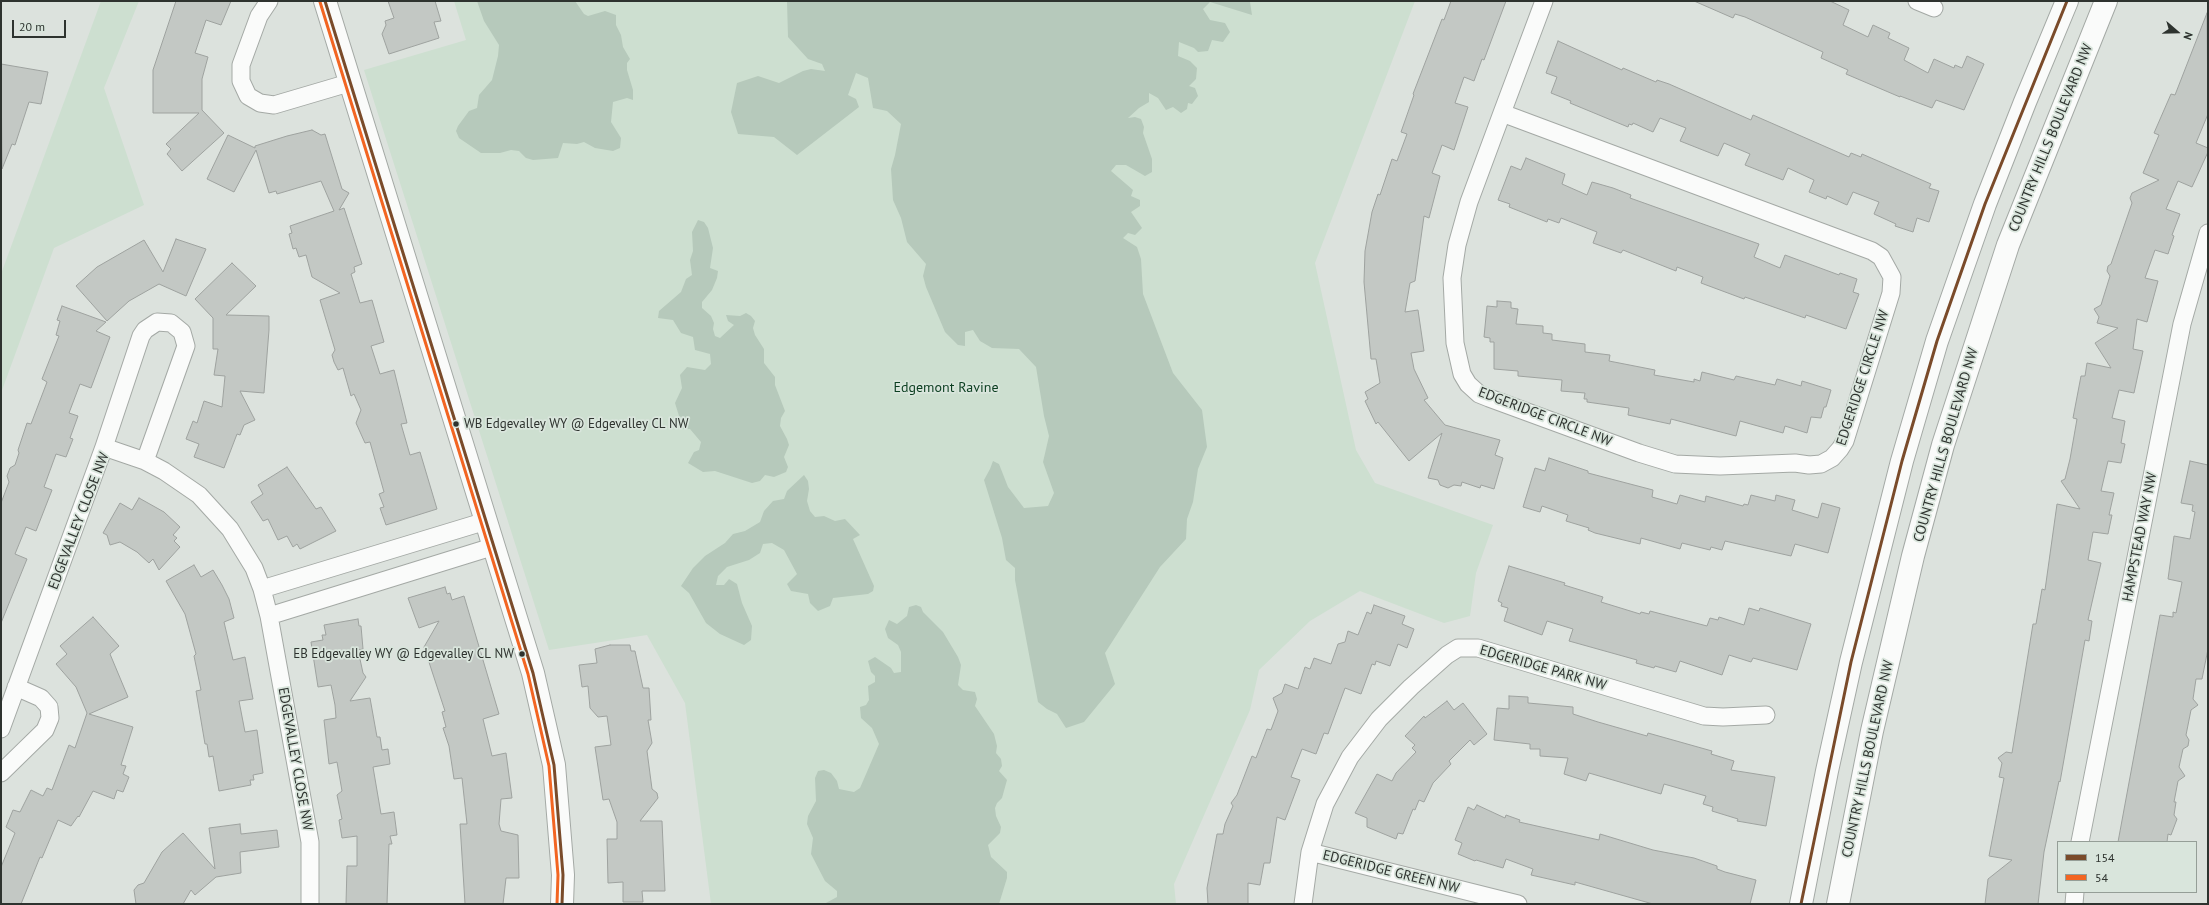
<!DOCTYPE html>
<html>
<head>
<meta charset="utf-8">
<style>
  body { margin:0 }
  #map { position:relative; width:2209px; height:905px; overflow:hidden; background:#dce2dd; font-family:"PT Sans",sans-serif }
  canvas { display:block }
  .frame { position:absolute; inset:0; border:2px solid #2e332f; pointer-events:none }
  .legend { position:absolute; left:2057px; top:841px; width:140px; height:52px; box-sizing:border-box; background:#d9e5dc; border:1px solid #959e97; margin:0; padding:5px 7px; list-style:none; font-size:12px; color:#2e332f }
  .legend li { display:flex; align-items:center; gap:8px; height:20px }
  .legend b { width:20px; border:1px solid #959e97 }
  .north { position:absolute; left:2157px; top:12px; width:40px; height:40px; -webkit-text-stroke:3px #d9e5dc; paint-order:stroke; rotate:110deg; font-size:11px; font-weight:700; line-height:16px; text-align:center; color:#2e332f }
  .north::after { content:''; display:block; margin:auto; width:14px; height:18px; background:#2e332f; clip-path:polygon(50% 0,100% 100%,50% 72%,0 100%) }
  .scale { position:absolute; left:12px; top:20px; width:54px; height:18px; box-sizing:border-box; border:2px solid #2e332f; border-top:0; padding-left:5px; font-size:12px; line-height:14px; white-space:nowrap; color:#2e332f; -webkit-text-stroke:3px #d9e5dc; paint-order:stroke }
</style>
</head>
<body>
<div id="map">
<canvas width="2209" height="905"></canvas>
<div class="frame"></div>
<ul class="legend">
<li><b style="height:5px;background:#7a4b2a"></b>154</li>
<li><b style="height:5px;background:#f26522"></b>54</li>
</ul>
<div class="north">N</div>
<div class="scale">20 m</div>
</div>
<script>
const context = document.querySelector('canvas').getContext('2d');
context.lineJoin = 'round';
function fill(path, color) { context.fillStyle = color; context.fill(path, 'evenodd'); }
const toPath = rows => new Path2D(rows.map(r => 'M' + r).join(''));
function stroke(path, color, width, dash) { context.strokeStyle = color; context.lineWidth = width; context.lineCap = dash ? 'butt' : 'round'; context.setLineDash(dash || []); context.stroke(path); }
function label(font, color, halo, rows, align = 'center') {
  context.font = font + ' "PT Sans",sans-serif'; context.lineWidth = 3.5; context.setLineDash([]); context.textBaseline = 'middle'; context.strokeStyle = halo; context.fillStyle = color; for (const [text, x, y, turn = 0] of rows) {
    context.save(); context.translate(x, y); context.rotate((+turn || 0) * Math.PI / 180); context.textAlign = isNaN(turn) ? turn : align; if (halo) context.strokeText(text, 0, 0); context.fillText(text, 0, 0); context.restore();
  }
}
fill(toPath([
  [101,1,139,1,104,88,144,205,54,248,1,393,1,274],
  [454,1,1415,1,1315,263,1356,450,1375,483,1493,525,1476,573,1470,616,1444,623,1360,591,1310,621,1259,670,1250,710,1174,884,1176,904,711,904,685,703,647,635,549,650,364,70,466,40]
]), '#cddfd0');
fill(toPath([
  [477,1,575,1,584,14,588,16,605,11,616,15,616,25,621,35,623,47,630,59,627,63,627,70,633,90,633,100,627,98,613,102,611,122,621,138,620,148,613,151,595,148,584,142,577,144,563,143,558,158,533,160,526,158,519,151,511,150,500,153,481,153,459,138,456,131,458,126,469,111,477,108,479,95,492,80,498,56,499,45,484,21],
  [787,1,1250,2,1252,15,1210,2,1203,9,1210,20,1225,23,1230,32,1223,42,1212,40,1208,51,1198,52,1194,48,1179,42,1178,56,1190,61,1197,68,1196,79,1189,86,1195,88,1198,96,1192,104,1188,103,1187,109,1181,113,1173,107,1166,110,1158,98,1149,93,1149,102,1139,108,1128,118,1135,117,1141,119,1144,127,1143,133,1152,159,1152,172,1145,176,1126,165,1116,165,1111,171,1133,190,1131,196,1140,200,1140,206,1131,212,1142,228,1135,235,1128,233,1123,238,1137,247,1141,259,1143,294,1173,373,1202,410,1207,447,1198,469,1193,502,1187,519,1186,539,1160,567,1105,653,1115,684,1084,722,1066,728,1057,714,1047,709,1038,702,1015,580,1015,568,1006,560,1002,538,984,480,990,469,993,461,999,464,1008,487,1024,508,1048,506,1054,493,1043,462,1049,436,1044,416,1036,367,1019,349,992,348,980,341,973,330,965,332,965,346,958,345,945,332,926,287,923,276,926,264,907,242,901,218,893,200,891,169,895,155,901,124,887,111,873,108,868,78,856,73,848,95,856,99,859,107,797,155,774,137,738,134,731,112,737,83,758,76,779,83,803,71,811,69,825,71,822,64,808,59,788,37],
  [698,220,704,222,708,228,713,248,710,268,718,271,717,278,712,290,702,302,702,308,711,316,714,323,713,329,715,336,720,338,734,325,728,321,726,315,740,316,746,313,751,316,755,321,753,328,755,335,764,349,764,363,775,377,775,385,785,411,781,418,780,426,787,439,789,445,784,457,788,467,786,472,774,477,765,475,760,481,752,483,715,471,703,472,688,463,694,452,699,450,701,442,690,429,683,429,678,423,679,416,675,403,682,388,680,375,687,367,705,370,711,364,710,354,695,350,693,337,681,333,673,320,658,318,659,311,681,292,686,279,692,275,690,260,693,251,692,232],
  [804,475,808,481,809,489,807,501,810,511,815,517,824,516,835,521,845,519,860,535,853,539,874,586,873,591,868,594,833,598,830,606,818,611,810,603,808,594,791,591,787,584,797,574,784,550,772,543,763,544,760,553,749,560,727,567,718,576,716,585,724,585,729,579,737,584,742,603,752,626,751,640,744,645,720,634,706,623,689,593,681,586,693,568,705,556,725,543,733,534,745,531,760,522,764,511,773,501,784,499,787,491],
  [916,605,921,607,923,612,943,632,958,657,961,665,958,685,963,690,975,692,977,699,975,706,994,734,997,746,996,753,1001,759,1002,766,999,771,1007,780,1002,798,997,803,995,808,996,816,1001,827,1000,833,988,845,991,857,1007,872,1007,878,999,904,824,904,837,897,837,891,825,881,811,854,813,838,807,824,808,816,816,801,815,778,818,771,824,770,831,773,837,781,839,789,854,792,860,788,879,744,872,728,861,718,860,707,866,705,869,700,868,686,875,682,875,676,871,672,868,661,875,657,891,668,894,673,901,672,901,652,898,645,888,638,885,629,889,620,897,624,907,616,909,607]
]), '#b6c9bb');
const building = toPath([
  [176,1,231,1,221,25,206,20,195,53,208,57,202,79,202,110,224,133,182,171,167,154,171,149,166,144,199,113,153,113,153,70,176,1],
  [388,1,435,1,441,21,434,22,439,38,389,54,382,34,386,25,385,21,394,18,388,1],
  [1451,1,1506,1,1484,60,1482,59,1474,81,1464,77,1455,103,1468,107,1454,150,1442,145,1432,173,1440,176,1429,218,1424,216,1415,281,1410,283,1405,312,1418,310,1424,351,1411,353,1414,369,1428,398,1424,400,1445,425,1500,440,1495,455,1503,458,1494,489,1481,485,1480,488,1462,482,1461,486,1454,485,1448,488,1440,485,1438,480,1428,478,1442,433,1409,461,1378,422,1376,424,1365,401,1368,399,1365,392,1380,383,1376,359,1371,359,1364,282,1365,251,1372,212,1378,194,1380,195,1392,159,1397,161,1407,134,1401,132,1414,95,1413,94,1442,19,1444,20,1451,1],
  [1694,1,1830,1,1849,10,1843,25,1868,37,1873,25,1890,33,1888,38,1909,48,1904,60,1928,73,1934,59,1954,68,1955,65,1962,68,1967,56,1984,64,1964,110,1936,100,1932,108,1900,96,1900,97,1846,74,1848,70,1821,58,1823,52,1745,17,1735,14,1733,18,1694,1],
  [2207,13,2208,114,2196,143,2208,148,2208,152,2192,187,2178,181,2166,209,2180,214,2172,235,2174,236,2168,254,2155,250,2145,278,2158,281,2147,322,2137,319,2133,349,2143,351,2134,393,2119,390,2112,418,2125,421,2121,443,2125,444,2121,463,2108,461,2101,491,2114,493,2109,515,2112,515,2108,534,2093,532,2088,560,2101,563,2088,620,2092,621,2089,641,2085,640,2060,782,2059,781,2044,852,2038,904,1985,904,1988,879,2012,860,1989,856,2004,778,1999,777,2002,763,1998,758,2006,752,2012,753,2033,624,2036,624,2042,589,2045,590,2057,504,2080,509,2061,481,2065,479,2070,459,2077,419,2073,418,2081,376,2085,376,2087,363,2111,368,2095,343,2118,328,2097,323,2099,317,2094,309,2101,305,2110,276,2107,271,2108,266,2111,264,2132,203,2130,198,2132,193,2159,180,2143,173,2159,135,2154,133,2171,94,2175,95,2207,13],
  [1558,41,1622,70,1623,68,1656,82,1657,80,1669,84,1751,120,1753,115,1849,157,1851,153,1861,157,1862,154,1931,184,1929,188,1939,191,1929,222,1917,218,1913,232,1895,226,1896,224,1874,214,1879,202,1853,192,1847,205,1827,196,1826,199,1809,192,1814,180,1788,168,1783,180,1745,165,1750,154,1724,143,1718,156,1680,141,1686,128,1660,118,1653,132,1633,123,1632,125,1629,124,1628,127,1570,103,1571,101,1551,93,1557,77,1546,73,1558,41],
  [1,64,48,72,41,104,29,102,15,145,12,144,2,169,1,64],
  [312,130,321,135,325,134,342,189,349,193,339,210,344,208,362,264,354,267,355,272,351,274,360,303,372,300,384,342,371,346,380,374,394,370,407,423,401,424,410,455,420,452,437,509,386,525,380,508,384,507,379,494,384,492,370,442,365,443,356,423,361,410,354,394,351,396,343,368,338,370,334,362,332,355,335,350,320,300,340,293,312,277,306,255,299,257,296,248,293,249,289,234,292,233,290,226,334,211,321,181,277,194,276,191,269,193,256,150,234,192,207,179,228,135,255,148,255,146,287,136,312,130],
  [1526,158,1565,174,1562,184,1587,195,1592,182,1613,188,1631,195,1630,198,1759,244,1754,257,1780,268,1785,255,1839,275,1840,273,1857,279,1853,292,1859,294,1846,329,1806,315,1805,318,1745,297,1744,299,1701,283,1703,277,1677,267,1676,271,1623,250,1621,253,1593,243,1597,232,1561,218,1559,223,1548,219,1547,222,1509,207,1510,204,1498,200,1511,166,1521,170,1526,158],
  [176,239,206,249,186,296,159,284,129,301,107,321,76,286,97,267,144,240,163,272,176,239],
  [232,263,256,286,226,315,269,316,269,330,264,393,240,391,255,420,244,425,240,435,237,434,224,468,194,457,199,444,186,439,193,421,197,423,204,401,222,407,225,376,214,375,218,349,213,349,213,318,195,299,232,263],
  [1497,301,1511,302,1511,308,1518,309,1516,324,1543,326,1543,333,1552,334,1552,340,1585,344,1585,352,1610,355,1609,361,1655,370,1654,375,1694,382,1694,379,1700,381,1702,372,1734,380,1736,376,1775,385,1777,379,1801,386,1802,381,1831,390,1826,407,1824,407,1821,418,1811,417,1807,433,1785,426,1783,433,1740,421,1736,436,1671,419,1670,424,1628,415,1629,408,1587,402,1587,399,1584,399,1585,393,1561,391,1562,380,1518,376,1518,371,1494,369,1494,342,1490,342,1490,338,1484,337,1487,306,1497,307,1497,301],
  [62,306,106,322,96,331,110,337,91,388,80,384,69,413,78,416,70,438,73,439,66,457,56,454,44,487,52,490,36,531,26,527,15,554,27,559,1,623,1,503,9,482,7,476,10,468,15,465,19,453,18,450,27,423,31,424,47,382,42,379,59,336,56,335,60,321,57,320,62,306],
  [1549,458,1588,471,1588,473,1653,490,1652,497,1677,504,1680,495,1705,502,1706,496,1743,506,1744,504,1748,505,1751,495,1775,501,1776,495,1795,500,1792,510,1818,518,1822,503,1840,508,1828,553,1795,544,1791,556,1725,541,1722,550,1711,547,1710,550,1682,543,1680,549,1641,538,1640,544,1595,533,1588,530,1589,528,1566,521,1568,515,1542,506,1540,512,1523,507,1535,468,1545,471,1549,458],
  [2190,461,2208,465,2208,649,2202,679,2196,679,2193,699,2198,705,2191,710,2186,735,2189,740,2188,746,2183,749,2179,767,2185,776,2178,781,2174,802,2176,802,2174,815,2177,819,2171,835,2168,834,2167,842,2118,842,2160,615,2173,617,2173,612,2176,613,2182,582,2168,579,2174,536,2190,539,2195,512,2192,511,2193,505,2181,503,2190,461],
  [287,467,316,509,321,507,336,531,300,549,297,544,293,547,287,536,278,540,268,519,263,521,251,502,263,494,258,485,287,467],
  [139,498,164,512,180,527,173,535,177,538,174,541,180,547,159,570,153,559,149,563,137,552,120,542,110,545,107,535,103,533,120,503,132,510,139,498],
  [194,565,201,577,213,570,222,585,229,599,234,618,224,622,233,660,245,657,253,699,239,701,245,732,257,730,263,773,253,775,254,780,250,780,251,785,219,791,213,756,209,757,207,744,205,744,196,691,201,690,194,656,196,654,185,614,166,581,194,565],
  [1509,566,1565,583,1564,585,1603,597,1601,602,1640,614,1641,612,1649,614,1650,611,1707,626,1710,618,1718,620,1719,617,1744,625,1749,608,1759,611,1760,608,1811,624,1797,670,1753,658,1751,662,1729,655,1722,675,1680,661,1676,672,1655,666,1654,668,1636,663,1637,660,1569,641,1573,629,1547,621,1542,635,1504,621,1508,608,1501,606,1502,603,1498,601,1509,566],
  [445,587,447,594,450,593,452,600,464,596,499,714,483,719,492,756,506,753,512,798,501,799,499,824,501,831,518,835,519,878,506,878,503,904,465,904,460,824,467,824,462,778,454,779,449,746,443,728,446,727,442,712,445,711,424,647,439,621,419,628,408,598,445,587],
  [1374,605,1405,616,1402,624,1414,629,1407,648,1398,644,1390,666,1376,661,1375,665,1372,664,1361,694,1345,688,1328,734,1324,733,1316,754,1302,749,1291,777,1300,780,1285,820,1277,817,1270,863,1264,863,1260,885,1248,883,1248,904,1208,904,1207,888,1217,834,1223,834,1225,824,1233,806,1231,803,1237,795,1252,756,1256,758,1267,729,1271,730,1278,711,1273,698,1282,693,1285,684,1298,689,1305,667,1310,669,1314,658,1331,664,1338,644,1345,642,1348,631,1358,635,1367,612,1371,614,1374,605],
  [93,617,119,646,110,654,128,697,89,714,133,727,121,765,126,766,123,774,129,777,123,792,117,790,114,799,93,791,79,817,78,816,71,826,58,820,42,858,40,857,21,904,1,904,1,867,15,833,6,827,13,810,20,812,31,790,43,796,47,788,52,790,69,745,75,748,87,713,76,687,56,664,67,654,60,646,93,617],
  [358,619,359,626,361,626,363,649,358,650,363,673,366,677,350,701,370,698,377,737,380,737,382,750,388,749,390,764,373,767,381,814,394,812,397,835,390,836,392,844,389,844,387,904,346,904,347,866,357,866,357,836,342,838,339,820,342,819,337,795,342,791,337,762,329,764,324,720,336,718,335,705,331,685,318,687,311,642,323,640,322,635,326,635,324,625,358,619],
  [610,645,630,645,631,651,635,651,643,688,649,688,651,720,648,720,652,743,647,751,652,789,657,793,658,798,640,821,662,821,665,891,642,891,643,902,623,902,623,882,608,883,607,839,617,839,617,822,609,799,603,800,595,747,611,745,607,716,598,717,590,708,588,686,582,687,579,665,597,663,595,649,610,645],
  [1509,696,1528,697,1528,703,1573,707,1573,714,1598,722,1647,736,1648,733,1712,751,1711,754,1734,761,1731,770,1775,777,1766,826,1737,821,1738,819,1712,811,1713,807,1703,804,1706,796,1664,784,1661,794,1589,773,1586,781,1564,774,1568,758,1540,756,1540,749,1530,749,1530,744,1494,740,1497,708,1509,709,1509,696],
  [1447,701,1454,710,1463,703,1487,734,1474,745,1470,740,1449,761,1451,764,1433,783,1424,802,1419,800,1415,810,1413,809,1403,834,1398,833,1396,839,1367,827,1367,818,1355,813,1377,774,1392,781,1396,773,1416,752,1412,748,1415,745,1405,736,1424,716,1425,718,1447,701],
  [1477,805,1505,818,1506,815,1520,820,1519,822,1599,840,1600,834,1653,850,1694,858,1717,866,1717,869,1725,872,1756,880,1750,904,1653,904,1575,882,1575,885,1531,875,1533,869,1506,859,1503,868,1476,860,1475,861,1458,854,1462,843,1455,840,1468,807,1474,810,1477,805],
  [240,824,241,834,277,830,279,847,240,852,241,873,216,877,195,895,191,890,183,904,136,904,134,890,138,885,144,883,162,852,183,833,215,869,209,828,240,824]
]);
fill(building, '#c3c8c4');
stroke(building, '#9ea29f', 1);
const street = toPath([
  [269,1,259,16,241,65,241,81,248,96,260,103,274,105,352,82],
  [1917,1,1934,8],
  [1502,113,1872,251,1881,257,1892,277,1891,293,1845,441,1840,449,1832,458,1821,464,1809,465,1795,463,1720,466,1675,464,1639,453,1489,398,1479,394,1468,384,1462,374,1455,343,1452,278,1457,245,1469,202,1502,113,1544,1],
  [104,447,141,336,145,330,157,322,171,323,182,332,186,346,145,461],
  [262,589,486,521],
  [269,616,495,546],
  [1,729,104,447,145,461,164,471,199,495,230,529,254,568,262,589,269,616,310,842,310,904],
  [1,773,45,730,50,718,49,707,41,698,16,687],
  [2080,842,2182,324,2208,233],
  [1310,852,1518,904],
  [1303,904,1310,852,1325,804,1350,757,1379,719,1411,687,1447,655,1458,648,1478,648,1704,716,1723,717,1766,715],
  [2074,904,2075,892]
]);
const secondary = toPath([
  [325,1,533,673,554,765,563,875,562,904],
  [1801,904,1827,771,1851,662,1902,461,1937,341,1985,204,2025,102,2067,1],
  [1838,904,1872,731,1913,556,1943,445,2008,245,2106,1]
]);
stroke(street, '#a4a9a5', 19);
stroke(secondary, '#a4a9a5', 24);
stroke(street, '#fafbfa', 17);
stroke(secondary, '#fafbfa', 22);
stroke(toPath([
  [325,1,533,673,554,765,563,875,562,904],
  [1801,904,1851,662,1902,461,1937,341,1985,204,2067,1]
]), '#7a4b2a', 3);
stroke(toPath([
  [320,2,528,674,549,766,558,875,557,904]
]), '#f26522', 3);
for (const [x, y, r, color] of [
  [456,424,3.5,"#2e332f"],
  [522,654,3.5,"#2e332f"]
]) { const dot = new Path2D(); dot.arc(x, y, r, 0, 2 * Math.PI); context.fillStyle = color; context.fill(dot); stroke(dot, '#d9e5dc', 1.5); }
label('13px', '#2e332f', '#d9e5dc', [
  ["WB Edgevalley WY @ Edgevalley CL NW",464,424],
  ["EB Edgevalley WY @ Edgevalley CL NW",514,654,"right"]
], 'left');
label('14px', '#2e332f', '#d9e5dc', [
  ["COUNTRY HILLS BOULEVARD NW",2051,138,-68],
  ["EDGERIDGE CIRCLE NW",1863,378,-72],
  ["EDGERIDGE CIRCLE NW",1545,417,21],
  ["COUNTRY HILLS BOULEVARD NW",1946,445,-74],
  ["EDGEVALLEY CLOSE NW",79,521,-69],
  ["HAMPSTEAD WAY NW",2140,537,-79],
  ["EDGERIDGE PARK NW",1543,668,16],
  ["EDGEVALLEY CLOSE NW",295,759,80],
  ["COUNTRY HILLS BOULEVARD NW",1868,759,-78],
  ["EDGERIDGE GREEN NW",1391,872,14]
]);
label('14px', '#0c3f21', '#d9e5dc', [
  ["Edgemont Ravine",946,388]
]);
</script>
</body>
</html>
